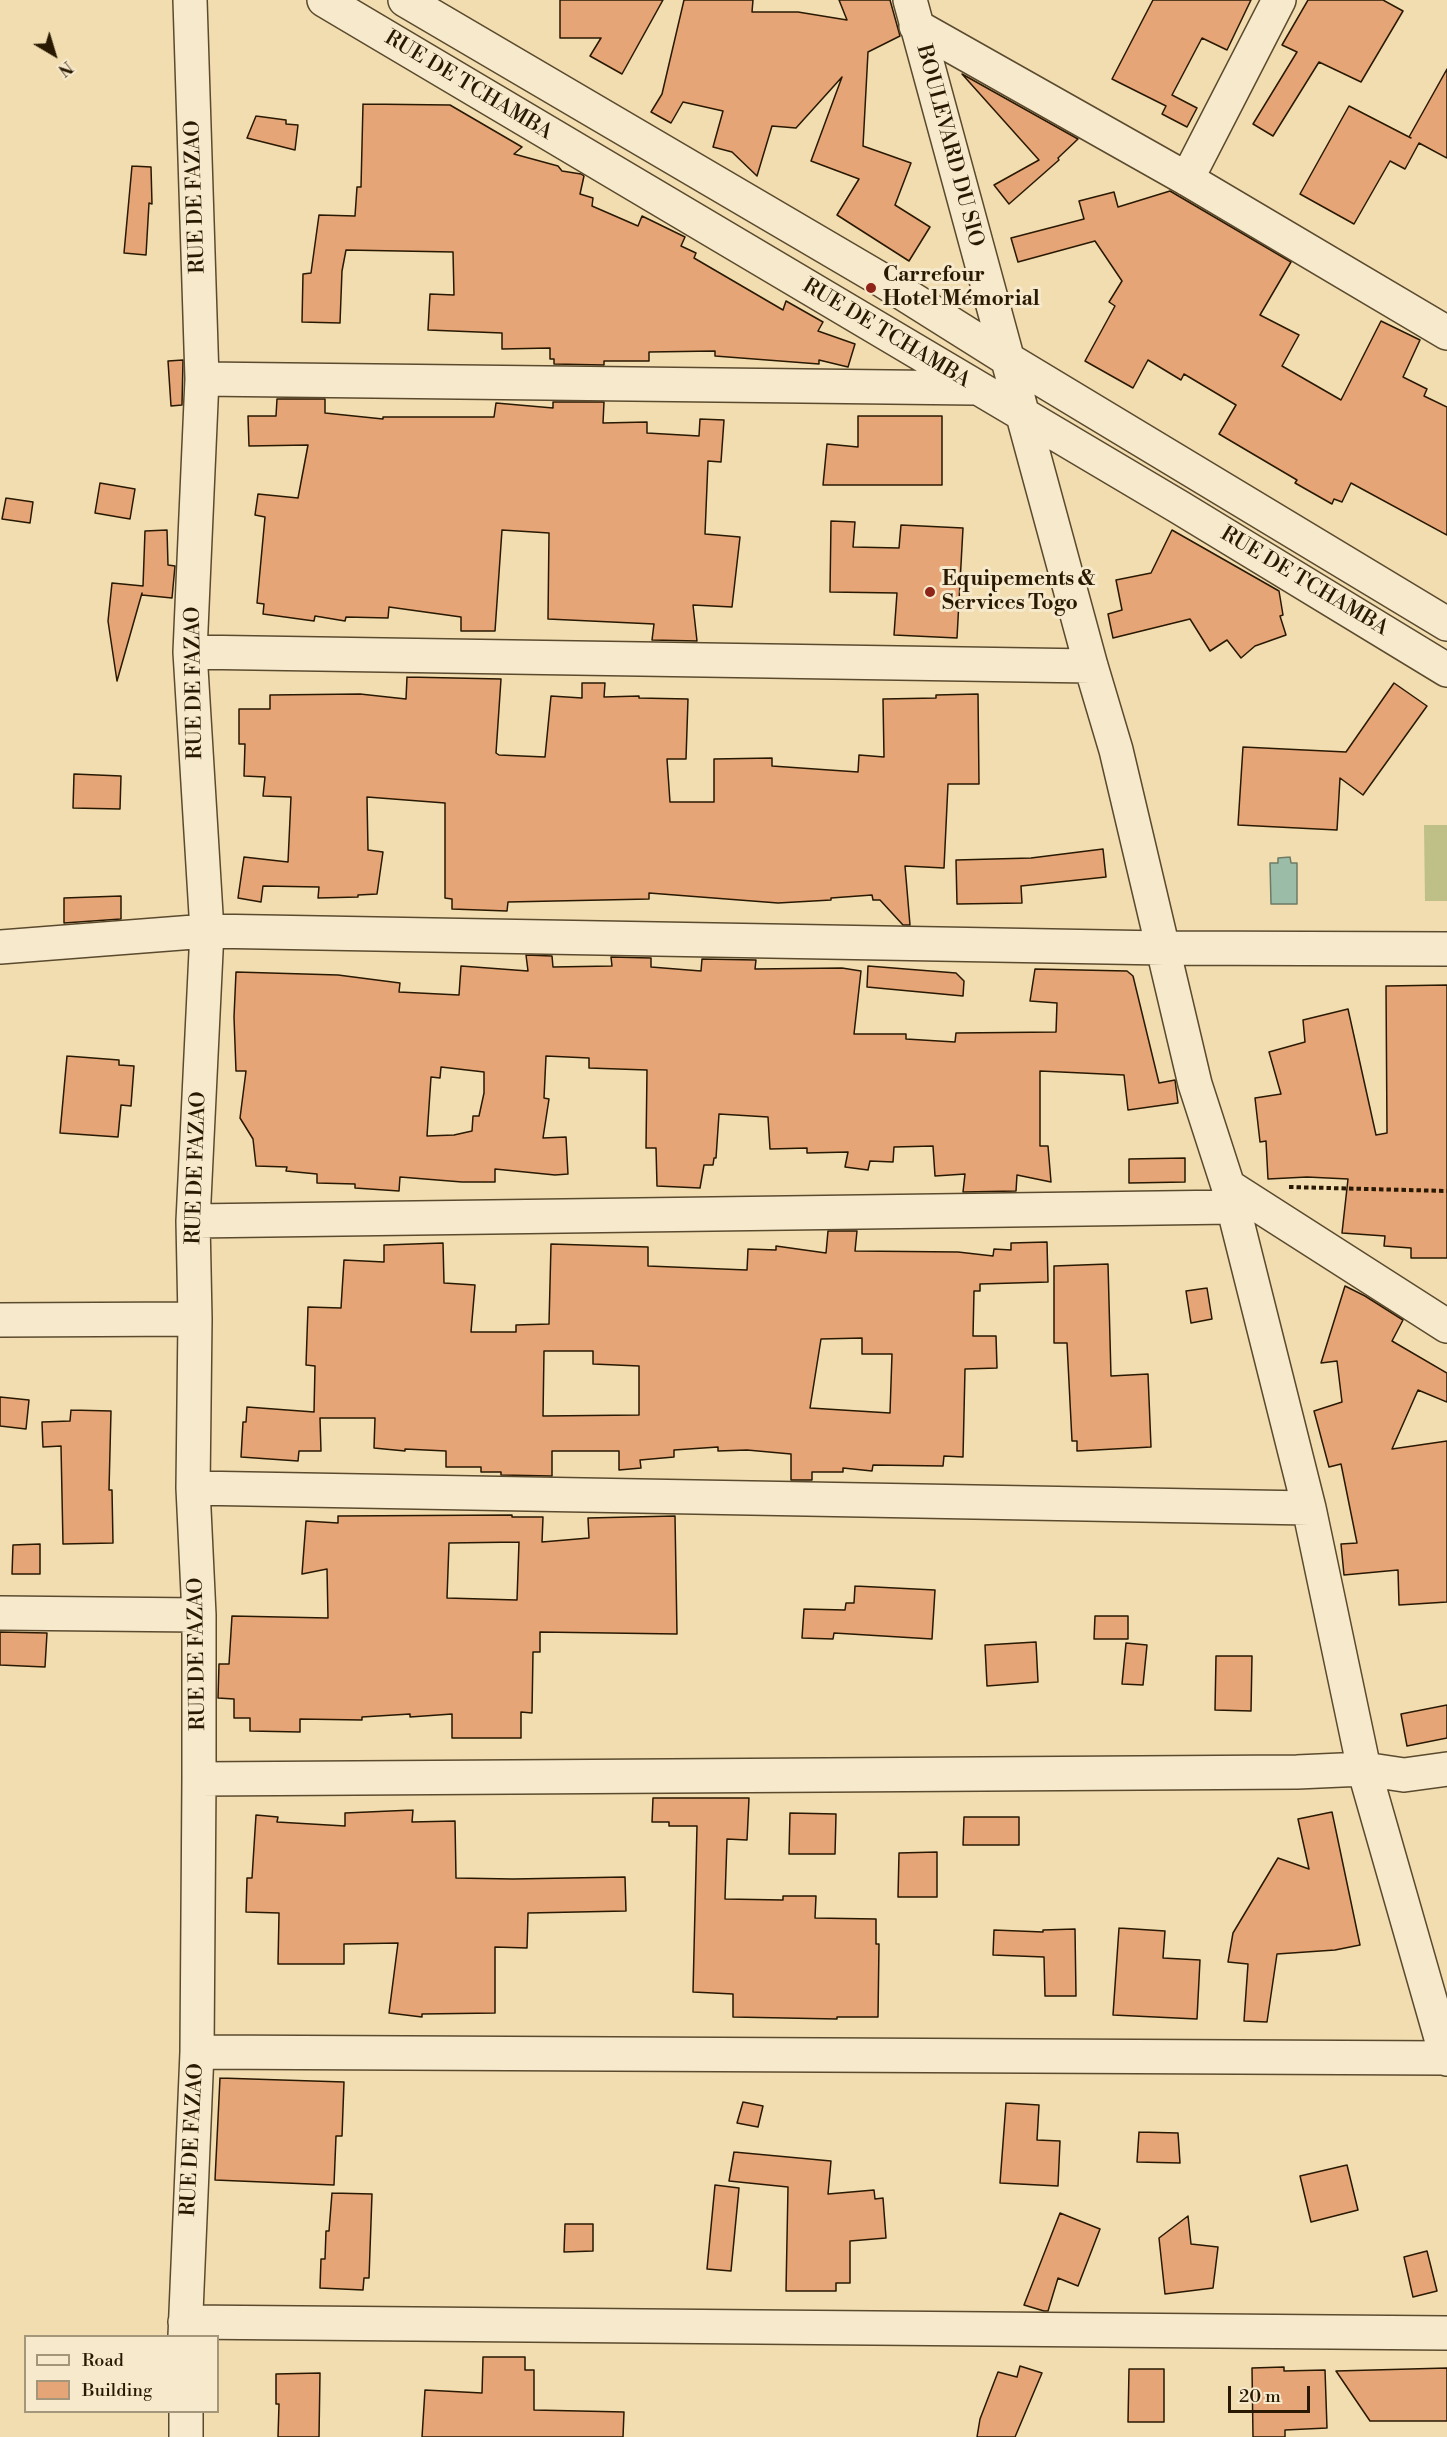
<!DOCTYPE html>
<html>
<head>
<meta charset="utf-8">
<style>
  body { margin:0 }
  #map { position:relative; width:1447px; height:2437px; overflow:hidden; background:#f1ddb0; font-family:"Libre Bodoni",serif }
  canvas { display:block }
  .legend { position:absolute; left:24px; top:2335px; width:195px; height:78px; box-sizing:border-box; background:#f6e9cc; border:2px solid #a4967b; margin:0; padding:8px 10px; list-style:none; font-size:18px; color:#291902 }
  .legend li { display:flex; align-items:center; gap:12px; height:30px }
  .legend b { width:30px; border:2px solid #a4967b }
  .north { position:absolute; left:24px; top:24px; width:60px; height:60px; -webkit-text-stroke:4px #f6e9cc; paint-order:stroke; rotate:142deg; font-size:16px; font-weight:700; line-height:24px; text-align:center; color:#291902 }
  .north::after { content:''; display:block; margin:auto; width:21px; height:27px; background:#291902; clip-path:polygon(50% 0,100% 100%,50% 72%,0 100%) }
  .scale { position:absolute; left:1228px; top:2386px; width:82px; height:27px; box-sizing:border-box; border:3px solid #291902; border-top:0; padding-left:8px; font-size:18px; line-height:21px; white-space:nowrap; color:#291902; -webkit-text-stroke:4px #f6e9cc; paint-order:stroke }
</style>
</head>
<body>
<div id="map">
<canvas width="1447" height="2437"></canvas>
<ul class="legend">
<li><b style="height:8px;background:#f6e9cc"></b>Road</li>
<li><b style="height:16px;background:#e5a577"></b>Building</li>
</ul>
<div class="north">N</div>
<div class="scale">20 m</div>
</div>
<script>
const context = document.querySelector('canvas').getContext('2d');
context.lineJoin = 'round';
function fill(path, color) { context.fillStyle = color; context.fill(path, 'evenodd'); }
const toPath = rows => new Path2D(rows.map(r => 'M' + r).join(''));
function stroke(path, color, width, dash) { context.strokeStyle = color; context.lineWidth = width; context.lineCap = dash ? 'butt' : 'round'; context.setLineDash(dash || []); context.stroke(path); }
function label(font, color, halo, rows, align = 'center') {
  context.font = font + ' "Libre Bodoni",serif'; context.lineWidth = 6; context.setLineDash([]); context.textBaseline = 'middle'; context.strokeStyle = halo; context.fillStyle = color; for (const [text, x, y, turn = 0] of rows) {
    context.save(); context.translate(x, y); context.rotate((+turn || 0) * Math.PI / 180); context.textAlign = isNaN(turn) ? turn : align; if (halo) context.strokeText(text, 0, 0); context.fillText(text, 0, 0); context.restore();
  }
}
fill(toPath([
  [1424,825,1447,825,1447,901,1425,901]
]), '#bec088');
const water = toPath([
  [1290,857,1291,863,1297,863,1297,904,1271,904,1270,863,1278,863,1278,858,1290,857]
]);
fill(water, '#9bbca7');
stroke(water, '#6d7b65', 1.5);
const building = toPath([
  [560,0,663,0,622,74,590,56,601,38,560,38,560,0],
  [684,0,753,0,752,12,798,12,847,20,839,0,890,0,900,36,868,52,863,146,911,163,895,205,930,227,909,261,837,215,859,179,811,161,842,77,796,128,772,126,757,176,732,152,713,147,723,111,683,102,671,123,651,112,662,94,684,0],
  [1153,0,1251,0,1227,50,1202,38,1172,95,1197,108,1187,127,1162,114,1166,106,1112,79,1153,0],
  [1308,0,1383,0,1403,11,1361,82,1319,62,1273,136,1253,124,1297,52,1282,45,1308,0],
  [1447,69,1447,158,1419,143,1405,169,1390,161,1354,224,1300,194,1349,106,1411,138,1409,137,1447,69],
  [962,74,1078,139,1058,158,1059,160,1009,204,994,185,1039,160,962,74],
  [363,104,450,105,522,147,514,154,558,166,562,171,581,174,584,176,580,194,593,198,592,206,638,226,642,216,685,237,681,246,696,253,694,258,783,310,786,301,823,322,818,331,855,344,848,367,819,360,819,364,715,356,715,351,649,352,649,361,604,361,604,365,554,364,554,359,550,359,550,348,502,349,502,333,428,330,430,294,454,295,453,252,346,250,342,271,340,323,302,322,303,274,311,273,319,215,355,216,357,187,361,187,363,104],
  [256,116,286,120,286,124,298,125,295,150,247,138,256,116],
  [132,166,151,167,152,204,149,203,146,255,124,253,132,166],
  [1170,191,1291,262,1260,315,1299,335,1282,366,1341,400,1381,321,1420,340,1403,377,1427,389,1424,396,1447,407,1447,535,1351,483,1342,502,1334,499,1332,504,1295,483,1297,480,1219,434,1236,405,1184,374,1181,380,1148,360,1133,388,1085,361,1115,306,1109,302,1122,281,1095,241,1018,262,1011,238,1084,219,1079,201,1114,192,1118,207,1170,191],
  [183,360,182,405,171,406,168,361,183,360],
  [277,399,325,399,325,413,383,419,383,417,494,417,496,403,553,408,553,402,604,402,603,423,647,422,647,433,699,436,700,419,724,420,721,462,708,461,705,534,740,537,732,607,693,605,697,641,652,640,654,624,548,619,549,533,502,530,495,631,461,631,461,617,389,607,388,618,346,617,345,621,315,616,314,621,263,614,264,604,257,603,265,517,255,515,258,494,298,498,308,445,249,446,248,416,276,416,277,399],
  [858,416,942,416,942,485,823,485,827,444,858,447,858,416],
  [100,483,135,489,130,519,95,513,100,483],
  [6,498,33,502,30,523,2,519,6,498],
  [831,521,855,522,853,547,899,548,901,525,963,528,957,638,894,635,897,593,830,592,831,521],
  [167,530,168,565,175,566,172,598,142,595,142,593,117,681,108,621,112,583,143,586,145,531,167,530],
  [1172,530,1279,591,1283,615,1280,616,1286,635,1255,646,1241,658,1227,640,1210,651,1190,619,1113,638,1108,614,1122,610,1116,580,1151,573,1172,530],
  [407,677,501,679,496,753,499,755,545,757,551,696,582,698,582,683,605,683,604,697,639,696,639,698,688,699,686,759,667,759,670,802,714,802,714,759,772,758,772,766,858,772,859,755,884,757,883,699,936,698,936,695,978,694,979,784,948,784,944,868,905,866,910,925,903,925,880,900,873,900,872,895,831,898,831,900,778,903,649,893,649,899,508,902,507,911,452,909,452,899,445,898,445,803,367,797,368,850,383,852,377,894,358,895,358,897,318,898,319,887,263,886,261,902,238,898,244,857,288,862,291,797,263,796,265,777,244,776,245,744,239,744,239,709,270,709,270,695,360,694,406,699,407,677],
  [1394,683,1427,706,1363,795,1340,778,1337,830,1238,825,1243,747,1346,752,1394,683],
  [74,774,121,776,120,809,73,808,74,774],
  [1103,849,1106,877,1021,886,1022,903,957,904,956,860,1031,858,1103,849],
  [121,896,121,919,64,923,64,898,121,896],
  [526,955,552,956,553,967,612,966,611,957,651,958,651,967,701,971,702,959,756,960,755,969,842,968,861,971,854,1034,906,1034,906,1039,955,1042,956,1033,1056,1032,1057,1003,1030,1001,1035,969,1127,971,1133,976,1159,1083,1175,1080,1178,1103,1128,1110,1124,1075,1040,1071,1040,1146,1048,1146,1051,1182,1017,1175,1016,1191,963,1192,965,1174,935,1176,933,1146,894,1147,893,1162,870,1161,868,1170,845,1167,848,1152,807,1153,807,1148,770,1149,768,1117,719,1114,716,1158,714,1158,713,1165,704,1165,700,1188,657,1186,656,1148,646,1148,647,1070,589,1068,589,1058,546,1056,544,1098,549,1099,543,1138,566,1137,568,1174,555,1175,495,1169,495,1182,462,1182,400,1177,399,1191,355,1188,355,1184,317,1183,317,1174,286,1171,287,1167,256,1166,253,1139,240,1118,246,1071,236,1071,234,1017,236,972,338,975,400,983,399,992,459,995,461,966,528,971,526,955],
  [441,1067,484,1072,484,1093,479,1116,473,1116,472,1131,454,1135,427,1136,431,1077,440,1078,441,1067],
  [868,966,956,973,964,981,963,996,867,987,868,966],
  [1447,985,1447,1258,1411,1258,1411,1248,1384,1246,1385,1236,1342,1233,1348,1179,1307,1177,1268,1179,1266,1141,1260,1142,1255,1098,1281,1094,1269,1052,1305,1042,1303,1020,1348,1009,1376,1135,1387,1133,1386,986,1447,985],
  [67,1056,119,1060,119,1065,134,1066,131,1106,121,1105,118,1137,60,1133,67,1056],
  [1185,1158,1185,1182,1129,1183,1129,1159,1185,1158],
  [828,1231,857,1231,855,1251,958,1252,993,1256,994,1249,1011,1250,1011,1243,1047,1242,1048,1282,980,1284,980,1291,974,1291,973,1336,996,1336,997,1368,965,1369,963,1457,944,1456,943,1466,873,1465,872,1471,843,1468,843,1472,812,1472,812,1480,791,1480,791,1454,747,1450,718,1451,718,1447,674,1450,674,1457,640,1460,641,1468,619,1470,619,1451,552,1451,552,1476,501,1475,501,1472,481,1472,481,1467,446,1467,446,1451,405,1449,405,1451,374,1448,375,1418,320,1418,321,1451,299,1451,298,1461,241,1457,243,1422,246,1422,247,1407,314,1412,315,1366,306,1365,308,1307,341,1308,344,1260,384,1262,384,1245,443,1243,444,1283,475,1285,471,1332,516,1332,516,1325,549,1324,551,1244,648,1247,648,1266,747,1270,748,1249,776,1250,776,1246,826,1253,828,1231],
  [862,1338,862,1354,892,1354,890,1413,810,1408,821,1339,862,1338],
  [544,1351,593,1351,593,1364,639,1366,639,1415,543,1416,544,1351],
  [1108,1264,1111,1376,1148,1374,1151,1447,1077,1451,1077,1441,1072,1441,1067,1343,1054,1343,1054,1266,1108,1264],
  [1345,1286,1365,1296,1403,1320,1392,1341,1447,1373,1447,1402,1418,1390,1392,1449,1447,1441,1447,1602,1399,1605,1398,1570,1344,1575,1341,1544,1357,1543,1341,1464,1329,1467,1314,1411,1342,1402,1337,1361,1321,1363,1345,1286],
  [1207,1288,1212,1319,1191,1323,1186,1291,1207,1288],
  [0,1397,29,1400,26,1429,0,1426,0,1397],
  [71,1410,111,1411,109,1490,112,1490,113,1543,63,1544,61,1446,43,1447,42,1422,70,1421,71,1410],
  [512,1515,512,1517,543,1517,542,1542,589,1538,588,1518,675,1516,677,1634,540,1632,540,1652,533,1652,532,1713,521,1712,521,1738,452,1738,452,1714,410,1717,410,1714,362,1717,362,1720,300,1719,300,1732,250,1731,250,1718,234,1718,234,1699,218,1698,219,1664,229,1664,232,1616,328,1618,327,1569,302,1574,306,1521,338,1523,338,1516,512,1515],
  [519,1542,517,1600,447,1598,449,1543,519,1542],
  [40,1544,40,1574,12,1574,13,1545,40,1544],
  [855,1586,935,1590,932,1639,834,1633,833,1639,802,1638,804,1609,845,1610,846,1603,854,1603,855,1586],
  [1095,1616,1128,1616,1128,1639,1094,1639,1095,1616],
  [0,1632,47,1633,45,1667,0,1665,0,1632],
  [1036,1642,1038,1682,987,1686,985,1645,1036,1642],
  [1126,1643,1147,1645,1143,1685,1122,1684,1126,1643],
  [1216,1656,1252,1656,1251,1711,1215,1710,1216,1656],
  [1447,1705,1447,1738,1407,1746,1401,1714,1447,1705],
  [653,1798,749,1798,747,1840,727,1839,725,1899,783,1900,783,1896,816,1896,815,1918,876,1919,876,1944,879,1944,878,2017,837,2017,837,2019,733,2017,733,1994,693,1992,697,1826,669,1826,669,1822,652,1822,653,1798],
  [413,1810,412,1822,455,1821,456,1878,513,1879,625,1877,626,1911,528,1913,527,1948,495,1947,495,2013,422,2014,422,2017,389,2013,398,1943,344,1944,344,1964,278,1964,279,1913,246,1912,247,1878,252,1878,256,1815,278,1817,277,1822,345,1826,345,1813,413,1810],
  [1332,1812,1360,1945,1335,1950,1277,1954,1267,2022,1244,2021,1248,1964,1228,1962,1233,1933,1278,1858,1309,1869,1298,1819,1332,1812],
  [790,1813,836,1814,835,1854,789,1854,790,1813],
  [964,1817,1019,1817,1019,1845,963,1845,964,1817],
  [937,1852,937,1897,898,1897,899,1853,937,1852],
  [1119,1928,1165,1931,1163,1958,1200,1960,1197,2019,1113,2015,1119,1928],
  [1075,1929,1076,1996,1045,1996,1044,1957,993,1955,994,1930,1043,1932,1043,1930,1075,1929],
  [220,2078,344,2082,342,2136,336,2136,334,2185,215,2180,220,2078],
  [743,2102,763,2106,758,2127,737,2123,743,2102],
  [1006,2103,1039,2105,1037,2140,1060,2141,1058,2186,1000,2183,1006,2103],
  [1139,2132,1178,2133,1180,2163,1137,2162,1139,2132],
  [734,2152,831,2161,828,2194,874,2190,875,2199,883,2198,886,2238,850,2241,850,2283,836,2283,836,2291,786,2291,788,2187,729,2181,734,2152],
  [1347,2165,1358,2210,1311,2222,1300,2176,1347,2165],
  [715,2185,739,2188,731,2271,707,2269,715,2185],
  [332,2193,372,2194,369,2278,364,2278,363,2290,320,2288,321,2259,325,2259,326,2231,329,2231,332,2193],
  [1060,2213,1100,2229,1078,2286,1058,2278,1048,2311,1044,2311,1024,2305,1060,2213],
  [1188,2216,1191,2244,1218,2247,1213,2288,1165,2294,1159,2238,1188,2216],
  [565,2224,593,2224,593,2251,564,2252,565,2224],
  [1427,2251,1437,2291,1413,2297,1404,2257,1427,2251],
  [483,2357,525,2357,525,2370,534,2370,534,2410,624,2412,623,2437,422,2437,425,2390,482,2393,483,2357],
  [1020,2366,1042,2373,1015,2437,977,2437,980,2419,998,2372,1017,2377,1020,2366],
  [1284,2367,1284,2371,1325,2370,1327,2428,1285,2430,1285,2437,1253,2437,1252,2368,1284,2367],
  [1447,2368,1447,2421,1370,2421,1336,2371,1447,2368],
  [1129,2369,1164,2369,1164,2422,1128,2422,1129,2369],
  [320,2373,319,2437,278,2437,279,2404,276,2404,276,2374,320,2373]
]);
fill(building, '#e5a577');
stroke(building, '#291902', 1.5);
const minor = toPath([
  [324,0,1179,507,1447,670],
  [405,0,877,277,1009,360,1447,624],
  [910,0,1091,666,1116,750,1195,1084,1228,1186,1309,1508,1364,1769,1447,2059],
  [916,26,1187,179,1447,333],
  [1187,179,1279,0],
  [202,379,975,388],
  [190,652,1091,666],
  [0,947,207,931,1164,948,1447,949],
  [1228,1186,1447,1326],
  [193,1221,1233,1207],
  [0,1320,195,1319],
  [193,1488,1309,1508],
  [0,1613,199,1615],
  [199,1779,1297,1772,1364,1769,1404,1775,1447,1769],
  [197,2052,1447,2058],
  [185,2322,1447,2333],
  [185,2336,197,2052,199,1779,199,1615,193,1488,195,1319,193,1221,207,931,190,652,202,379,190,0],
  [186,2412,186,2437]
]);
stroke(minor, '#5b4a2e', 36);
stroke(toPath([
  [1289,1187,1447,1191]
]), '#291902', 4, [4.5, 3]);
stroke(minor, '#f6e9cc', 33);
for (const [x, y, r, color] of [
  [871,288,6,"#8f2418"],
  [930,592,6,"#8f2418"]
]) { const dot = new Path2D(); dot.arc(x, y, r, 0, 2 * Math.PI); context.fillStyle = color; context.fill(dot); stroke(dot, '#f6e9cc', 2); }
label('21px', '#291902', '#f6e9cc', [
  ["RUE DE TCHAMBA",468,86,31],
  ["BOULEVARD DU SIO",949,146,75],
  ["RUE DE FAZAO",196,197,-92],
  ["RUE DE TCHAMBA",886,334,31],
  ["RUE DE TCHAMBA",1304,582,31],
  ["RUE DE FAZAO",195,683,-91],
  ["RUE DE FAZAO",197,1168,-88],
  ["RUE DE FAZAO",198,1654,-91],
  ["RUE DE FAZAO",193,2140,-87]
]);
label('bold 21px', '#291902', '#f6e9cc', [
  ["Carrefour",883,276],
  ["Hotel Mémorial",883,300],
  ["Equipements &",942,580],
  ["Services Togo",942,604]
], 'left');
</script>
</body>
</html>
